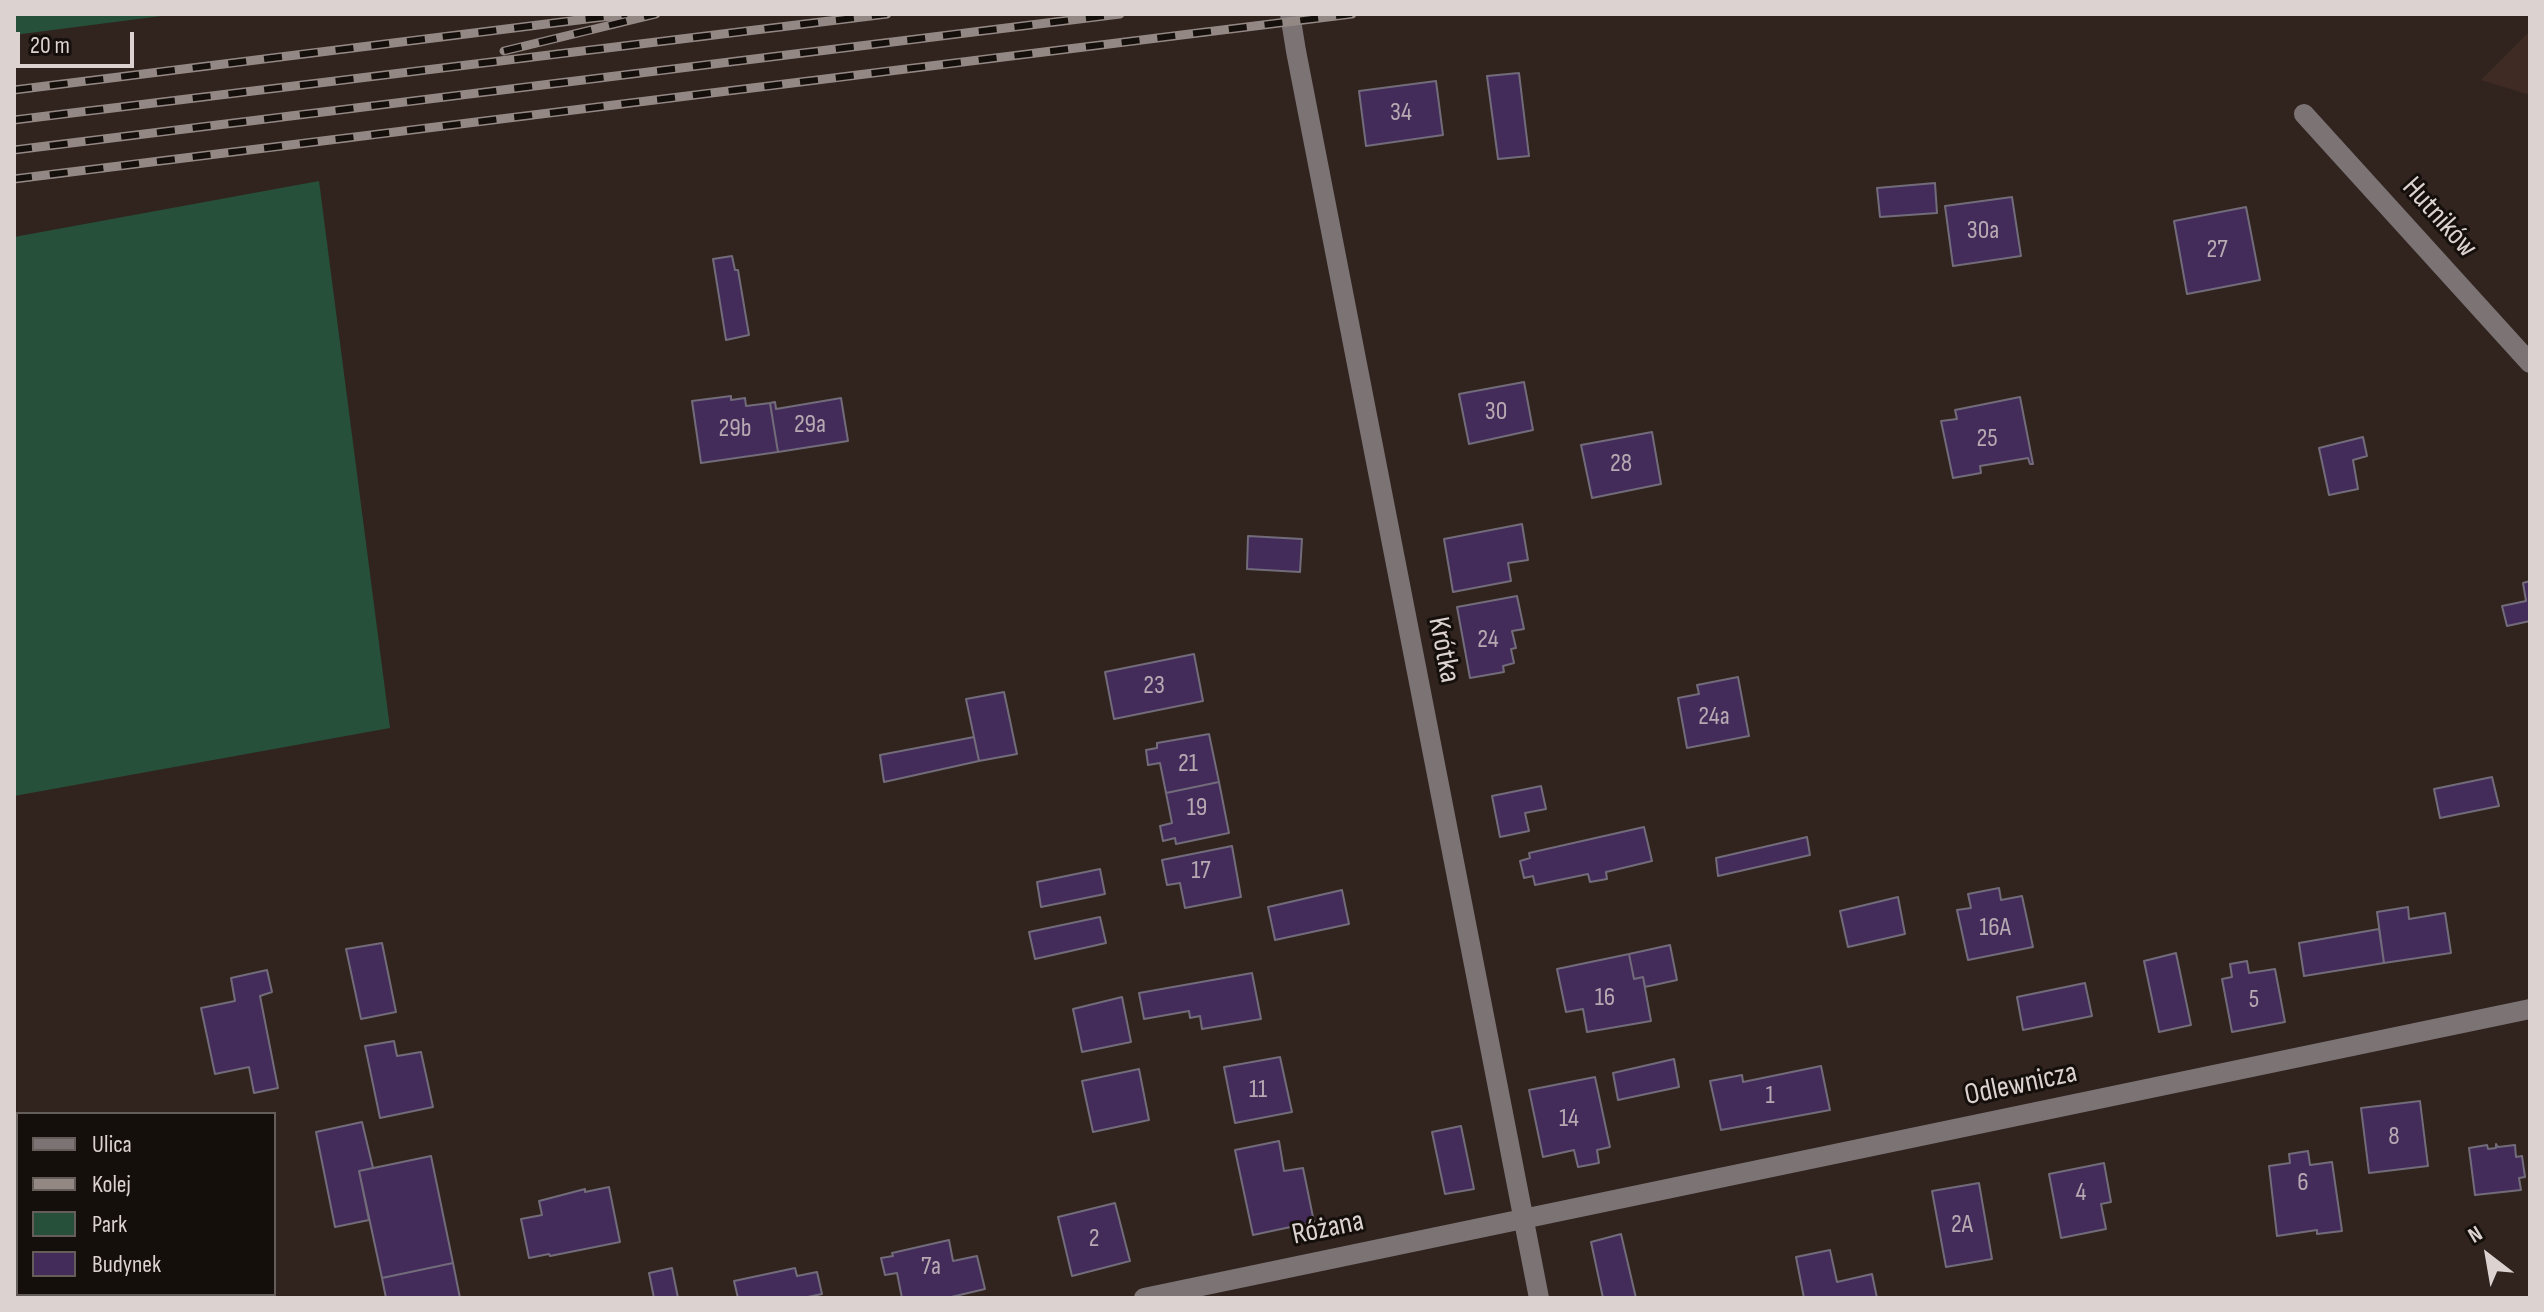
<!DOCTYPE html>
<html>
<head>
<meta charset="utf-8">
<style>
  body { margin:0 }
  #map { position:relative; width:2544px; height:1312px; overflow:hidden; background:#31241f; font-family:"Sofia Sans Condensed",sans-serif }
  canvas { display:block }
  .frame { position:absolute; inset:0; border:16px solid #dcd3d0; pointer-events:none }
  .legend { position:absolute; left:16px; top:1112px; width:260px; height:184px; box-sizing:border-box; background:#150f0c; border:2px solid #655d5a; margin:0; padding:10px 14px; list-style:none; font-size:24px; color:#dcd3d0 }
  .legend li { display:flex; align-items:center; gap:16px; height:40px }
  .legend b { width:40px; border:2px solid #655d5a }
  .north { position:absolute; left:2448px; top:1216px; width:80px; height:80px; -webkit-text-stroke:6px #150f0c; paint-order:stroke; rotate:329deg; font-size:22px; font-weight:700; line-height:32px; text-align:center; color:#dcd3d0 }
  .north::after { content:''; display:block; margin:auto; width:28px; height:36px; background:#dcd3d0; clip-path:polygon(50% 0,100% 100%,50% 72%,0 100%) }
  .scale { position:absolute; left:16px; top:32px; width:118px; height:36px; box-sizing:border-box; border:4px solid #dcd3d0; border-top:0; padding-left:10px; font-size:24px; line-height:28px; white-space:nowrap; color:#dcd3d0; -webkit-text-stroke:6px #150f0c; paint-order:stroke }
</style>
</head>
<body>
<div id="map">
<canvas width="2544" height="1312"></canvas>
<div class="frame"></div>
<ul class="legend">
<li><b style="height:10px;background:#7b7374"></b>Ulica</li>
<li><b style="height:10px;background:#938884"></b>Kolej</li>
<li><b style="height:22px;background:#26503a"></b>Park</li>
<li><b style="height:22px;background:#432c5a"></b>Budynek</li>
</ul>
<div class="north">N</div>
<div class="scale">20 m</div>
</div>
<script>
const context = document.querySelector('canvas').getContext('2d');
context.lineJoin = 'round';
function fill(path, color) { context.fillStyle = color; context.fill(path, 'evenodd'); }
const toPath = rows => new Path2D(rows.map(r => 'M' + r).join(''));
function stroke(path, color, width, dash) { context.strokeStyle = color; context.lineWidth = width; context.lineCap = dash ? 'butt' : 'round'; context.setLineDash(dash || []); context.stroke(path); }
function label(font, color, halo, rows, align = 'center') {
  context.font = font + ' "Sofia Sans Condensed",sans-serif'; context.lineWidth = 6; context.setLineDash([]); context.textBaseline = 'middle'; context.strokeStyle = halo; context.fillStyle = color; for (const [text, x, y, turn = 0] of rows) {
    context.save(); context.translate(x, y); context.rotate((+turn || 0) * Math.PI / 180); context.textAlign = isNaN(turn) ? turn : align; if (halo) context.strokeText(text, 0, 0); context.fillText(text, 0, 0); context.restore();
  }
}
fill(toPath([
  [2530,31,2530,95,2481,80]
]), '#3f2b24');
fill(toPath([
  [14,14,177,14,14,35],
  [319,181,390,728,14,796,14,237]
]), '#26503a');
const building = toPath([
  [1519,73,1529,156,1498,159,1487,76,1519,73],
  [1436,81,1443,135,1366,146,1359,91,1436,81],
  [1935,183,1937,213,1880,217,1877,188,1935,183],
  [2012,197,2021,256,1953,266,1945,206,2012,197],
  [2246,207,2260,280,2187,294,2174,221,2246,207],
  [732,256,735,270,738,270,749,335,726,340,713,259,732,256],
  [1524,382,1533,430,1469,444,1459,394,1524,382],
  [731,396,731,400,745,398,746,406,770,403,778,452,701,463,692,401,731,396],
  [2020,397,2033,464,2030,464,2028,458,1980,466,1981,473,1953,478,1941,421,1957,419,1955,410,2020,397],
  [841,398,848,441,778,452,770,403,775,402,776,409,841,398],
  [1652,432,1661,484,1592,498,1581,445,1652,432],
  [2363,437,2367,456,2353,460,2358,489,2329,495,2319,448,2363,437],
  [1522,524,1528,560,1508,563,1511,581,1453,592,1444,539,1522,524],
  [1248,536,1302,539,1300,572,1247,569,1248,536],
  [2530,581,2530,621,2507,626,2502,606,2526,601,2523,583,2530,581],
  [1517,596,1524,629,1512,631,1516,648,1511,649,1514,663,1503,666,1504,672,1470,678,1457,607,1517,596],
  [1194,654,1203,701,1114,719,1105,672,1194,654],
  [1738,677,1749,736,1687,748,1678,698,1699,694,1697,685,1738,677],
  [1004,692,1017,754,979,761,966,699,1004,692],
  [1209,734,1219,782,1166,793,1160,763,1148,765,1146,750,1157,748,1157,743,1209,734],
  [974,737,979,761,884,782,880,755,974,737],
  [2492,777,2499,806,2440,818,2434,789,2492,777],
  [1219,782,1229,833,1176,844,1175,838,1163,841,1160,826,1172,823,1166,793,1219,782],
  [1541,786,1546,809,1525,813,1529,831,1500,837,1492,796,1541,786],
  [1644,827,1652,861,1606,872,1607,879,1590,882,1588,874,1535,885,1533,876,1524,878,1520,861,1530,858,1529,853,1644,827],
  [1807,837,1810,855,1718,876,1716,858,1807,837],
  [1232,846,1241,897,1185,908,1180,883,1167,885,1162,860,1232,846],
  [1100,869,1105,894,1041,907,1037,882,1100,869],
  [1999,888,2001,900,2022,896,2033,947,1968,960,1957,910,1971,908,1968,894,1999,888],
  [1342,890,1349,924,1275,940,1268,907,1342,890],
  [1898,897,1905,934,1848,947,1840,911,1898,897],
  [2408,907,2409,919,2445,913,2451,953,2384,963,2377,912,2408,907],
  [1100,917,1106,943,1035,959,1029,932,1100,917],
  [2379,929,2384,963,2304,976,2299,943,2379,929],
  [382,943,396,1012,361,1019,346,949,382,943],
  [1670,945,1677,980,1645,987,1643,977,1634,979,1629,954,1670,945],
  [2176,953,2191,1025,2159,1032,2144,961,2176,953],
  [1629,954,1634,979,1643,977,1651,1021,1587,1032,1583,1009,1566,1012,1557,969,1629,954],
  [2247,961,2249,973,2275,969,2285,1022,2232,1032,2222,979,2232,977,2230,964,2247,961],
  [267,970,272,992,260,996,278,1088,254,1093,249,1067,215,1074,201,1008,235,1001,231,978,267,970],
  [1252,973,1261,1019,1202,1029,1200,1016,1190,1018,1189,1011,1144,1019,1139,993,1252,973],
  [2085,983,2092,1016,2023,1030,2017,997,2085,983],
  [1122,997,1131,1042,1082,1052,1073,1009,1122,997],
  [394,1041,397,1056,421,1052,433,1107,380,1118,365,1046,394,1041],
  [1280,1057,1292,1112,1235,1123,1224,1067,1280,1057],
  [1674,1059,1679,1087,1618,1100,1613,1073,1674,1059],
  [1821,1066,1830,1110,1721,1130,1710,1081,1742,1075,1743,1082,1821,1066],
  [1139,1069,1149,1120,1093,1132,1082,1081,1139,1069],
  [1595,1077,1610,1147,1597,1150,1599,1163,1578,1167,1574,1150,1543,1157,1529,1090,1595,1077],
  [2420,1101,2428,1166,2369,1173,2361,1108,2420,1101],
  [362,1122,373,1168,359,1171,369,1220,335,1227,316,1132,362,1122],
  [1461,1126,1474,1189,1445,1194,1432,1132,1461,1126],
  [1279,1141,1284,1171,1303,1168,1314,1222,1253,1235,1235,1150,1279,1141],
  [2496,1144,2498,1147,2515,1145,2516,1157,2522,1156,2525,1177,2519,1178,2521,1190,2475,1195,2469,1148,2487,1145,2488,1149,2496,1148,2496,1144],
  [2308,1151,2310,1165,2332,1162,2342,1231,2317,1234,2317,1230,2277,1236,2269,1166,2290,1163,2289,1154,2308,1151],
  [431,1156,453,1263,382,1278,359,1171,431,1156],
  [2104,1163,2111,1202,2101,1204,2106,1229,2061,1238,2049,1174,2104,1163],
  [1979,1183,1992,1259,1946,1267,1932,1191,1979,1183],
  [609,1187,620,1242,550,1256,549,1254,529,1258,521,1219,542,1215,539,1201,585,1189,585,1192,609,1187],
  [1115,1203,1130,1261,1072,1276,1058,1217,1115,1203],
  [1621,1234,1636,1298,1603,1298,1591,1242,1621,1234],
  [949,1240,953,1261,977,1256,985,1289,947,1298,902,1298,897,1273,885,1275,881,1258,893,1256,892,1253,949,1240],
  [1830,1250,1837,1282,1872,1274,1877,1298,1804,1298,1796,1257,1830,1250],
  [453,1263,460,1298,386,1298,382,1278,453,1263],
  [672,1268,678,1298,654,1298,649,1273,672,1268],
  [795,1268,797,1276,817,1272,822,1294,803,1298,738,1298,734,1281,795,1268],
  [107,1294,145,1294,146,1298,108,1298,107,1294]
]);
fill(building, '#432c5a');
stroke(building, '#726c7a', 2);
stroke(toPath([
  [1290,14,1296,51,1539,1298],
  [2304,114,2530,363],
  [1144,1298,2530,1009]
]), '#7b7374', 20);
const rail = toPath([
  [504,51,656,14],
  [14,90,627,14],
  [14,120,887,14],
  [14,150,1120,14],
  [14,179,1352,14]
]);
stroke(rail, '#938884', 9);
stroke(rail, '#150f0c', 6, [18]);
label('26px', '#b6a9b2', null, [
  ["34",1401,113],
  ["30a",1983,231],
  ["27",2217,250],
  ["30",1496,412],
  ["29a",810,425],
  ["29b",735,429],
  ["25",1987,439],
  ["28",1621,464],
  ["24",1488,640],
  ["23",1154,686],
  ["24a",1714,717],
  ["21",1188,764],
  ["19",1197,808],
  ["17",1201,871],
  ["16A",1995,928],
  ["16",1605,998],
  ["5",2254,1000],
  ["11",1258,1090],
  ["1",1770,1096],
  ["14",1569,1119],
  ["8",2394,1137],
  ["6",2303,1183],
  ["4",2081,1193],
  ["2A",1962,1225],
  ["2",1094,1239],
  ["7a",931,1267]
]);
label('30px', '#dcd3d0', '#150f0c', [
  ["Hutników",2439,218,48],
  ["Krótka",1443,650,79],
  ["Odlewnicza",2021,1085,-12],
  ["Różana",1328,1229,-12]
]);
</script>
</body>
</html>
